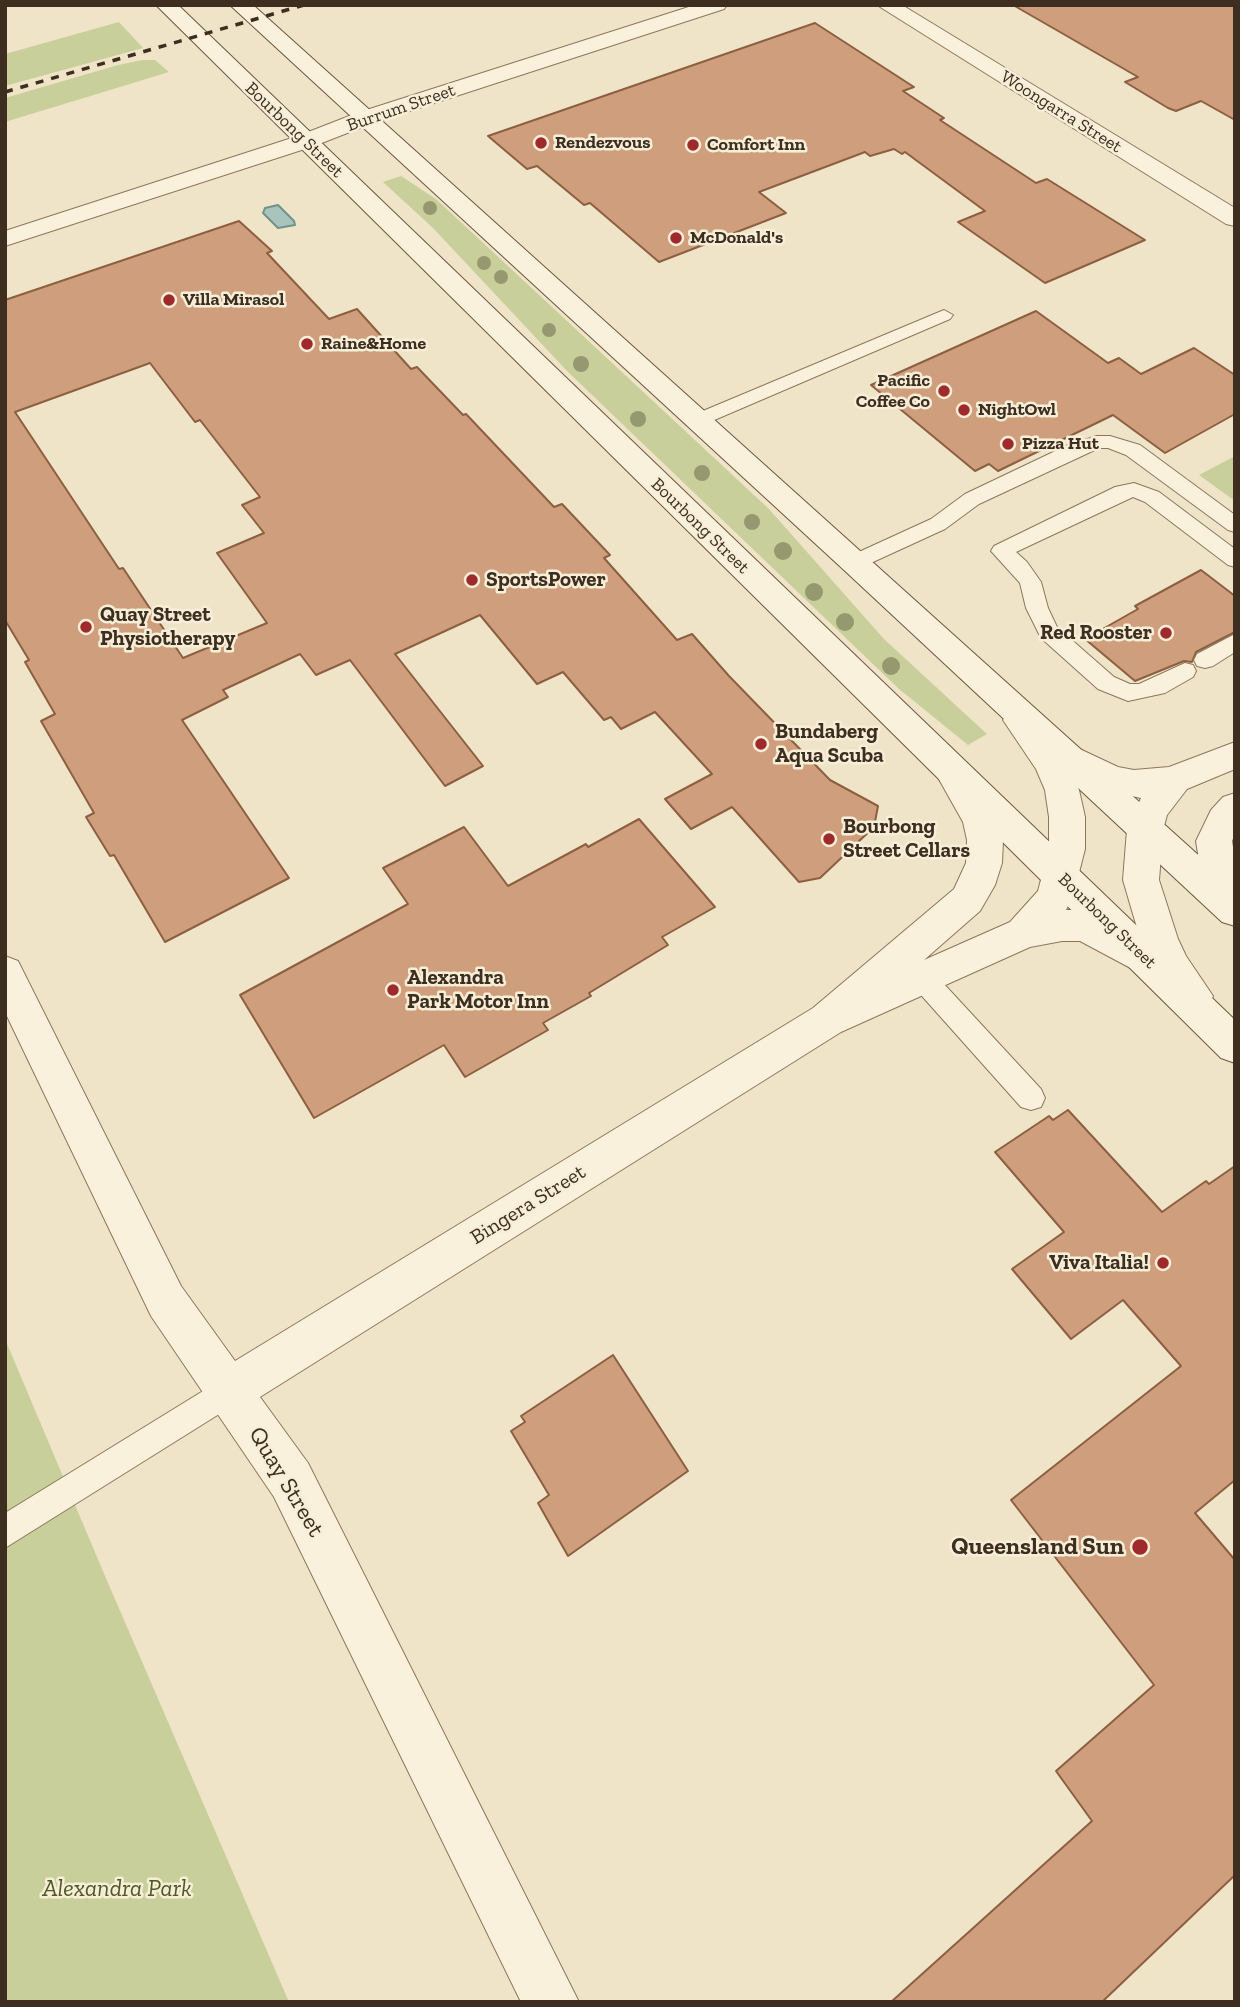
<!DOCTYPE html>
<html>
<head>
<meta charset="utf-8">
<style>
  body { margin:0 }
  #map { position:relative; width:1240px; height:2007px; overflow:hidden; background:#f0e4c8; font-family:"Zilla Slab",serif }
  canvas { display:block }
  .frame { position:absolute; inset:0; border:7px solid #3d2e20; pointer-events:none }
</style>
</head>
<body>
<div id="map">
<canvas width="1240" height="2007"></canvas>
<div class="frame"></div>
</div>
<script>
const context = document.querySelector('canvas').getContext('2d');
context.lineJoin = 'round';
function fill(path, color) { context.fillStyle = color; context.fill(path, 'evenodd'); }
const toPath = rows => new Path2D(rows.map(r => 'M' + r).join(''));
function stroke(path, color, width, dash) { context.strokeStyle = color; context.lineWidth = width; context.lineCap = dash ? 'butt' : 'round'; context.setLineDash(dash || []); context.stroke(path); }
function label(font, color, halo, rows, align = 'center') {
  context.font = font + ' "Zilla Slab",serif'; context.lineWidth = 5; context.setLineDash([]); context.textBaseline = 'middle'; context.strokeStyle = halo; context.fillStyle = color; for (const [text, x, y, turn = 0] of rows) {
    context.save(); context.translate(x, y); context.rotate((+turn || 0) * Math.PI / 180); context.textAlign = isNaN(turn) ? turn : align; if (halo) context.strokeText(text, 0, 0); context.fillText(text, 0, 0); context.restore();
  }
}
fill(toPath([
  [119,22,143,48,5,86,5,54],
  [142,60,155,60,169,72,5,122,5,98,118,65],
  [401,176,436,199,769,509,884,639,987,734,968,745,899,689,567,371,433,228,383,182],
  [1235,456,1235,501,1199,475],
  [5,1339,105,1576,289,2002,5,2002]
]), '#c9cf9b');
const water = toPath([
  [278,205,294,221,295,225,278,228,263,213,265,208,278,205]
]);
fill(water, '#a9c4bc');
stroke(water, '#6f938a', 2);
const building = toPath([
  [1013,5,1235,5,1235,120,1201,101,1176,111,1168,108,1125,82,1138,77,1013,5],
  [815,23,914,87,903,91,944,118,940,120,1036,183,1047,179,1145,240,1045,283,958,222,985,211,905,152,902,154,894,149,870,156,865,152,759,192,786,213,659,262,590,203,584,205,537,166,527,169,488,136,815,23],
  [239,221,272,251,267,253,329,319,357,309,411,369,417,367,463,415,466,414,554,507,562,504,610,555,604,558,677,640,692,634,729,676,830,780,878,806,874,827,820,878,799,882,732,807,691,829,665,799,712,774,655,712,621,729,611,717,604,720,563,672,537,684,480,615,395,654,483,766,445,786,350,660,316,675,300,654,223,690,228,697,182,720,289,878,165,942,114,855,110,856,86,817,94,813,41,721,55,714,25,662,29,660,5,620,5,300,239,221],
  [150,363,195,422,200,420,260,497,242,505,264,533,217,553,267,623,183,658,123,568,119,569,15,412,150,363],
  [1036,311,1108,363,1119,358,1141,374,1194,348,1235,375,1235,414,1165,453,1113,415,998,471,989,464,975,471,871,385,1036,311],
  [1201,570,1235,596,1235,632,1196,652,1192,662,1184,661,1135,681,1085,639,1138,609,1135,606,1201,570],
  [639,819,715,907,662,937,668,945,589,993,591,996,543,1023,548,1030,465,1077,444,1045,314,1118,240,995,408,904,383,868,464,827,508,886,586,844,588,847,639,819],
  [1068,1110,1162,1212,1206,1181,1209,1184,1235,1166,1235,1480,1195,1513,1235,1560,1235,1875,1102,2002,891,2002,1092,1821,1056,1771,1154,1685,1011,1500,1181,1366,1123,1300,1071,1339,1012,1269,1064,1232,995,1152,1049,1116,1053,1120,1068,1110],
  [613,1355,688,1471,568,1556,538,1503,549,1495,511,1431,525,1422,521,1416,613,1355]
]);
fill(building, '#cf9f7d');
stroke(building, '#8d5f41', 2);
const lane = toPath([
  [944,310,953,315,950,319,705,424,698,426,691,424,688,420,691,416,944,310],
  [1097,436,1110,436,1140,445,1235,515,1235,532,1228,530,1126,455,1108,448,1099,448,979,504,945,529,862,567,855,569,848,567,844,562,848,557,931,519,965,494,1068,445,1097,436],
  [1134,483,1159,492,1235,549,1235,567,1228,565,1145,502,1133,497,1016,552,1027,562,1041,582,1048,608,1057,627,1114,677,1130,684,1139,684,1185,663,1193,665,1196,671,1193,677,1165,693,1128,701,1098,689,1041,638,1026,608,1020,583,991,551,994,546,1115,487,1134,483],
  [1235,634,1235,652,1213,666,1205,668,1197,666,1194,660,1197,654,1235,634],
  [922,967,931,970,1041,1089,1045,1098,1041,1107,1031,1110,1021,1107,913,986,909,978,913,970,922,967],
  [229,1375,240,1379,244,1390,240,1401,5,1548,5,1513,229,1375]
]);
const street = toPath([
  [695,5,727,5,724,9,373,123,314,146,5,246,5,231,298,136,357,113,695,5],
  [877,5,902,5,1235,208,1235,226,1226,224,877,5],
  [1020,707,1032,711,1058,747,1069,744,1118,767,1134,770,1169,767,1235,742,1235,769,1187,789,1167,815,1163,830,1159,880,1178,939,1186,956,1213,996,1208,1008,1194,1013,1180,1008,1152,965,1138,972,1080,941,1062,941,1030,947,841,1032,260,1397,308,1463,579,2002,521,2002,274,1497,151,1316,5,1012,5,956,18,961,181,1286,235,1361,813,1008,954,889,966,863,967,840,963,822,936,774,941,765,953,761,965,765,998,820,1003,840,1002,863,995,885,980,911,924,960,1010,922,1038,891,1049,849,1049,817,1045,790,1036,769,1003,720,1008,711,1020,707],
  [1073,775,1098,789,1141,798,1127,830,1123,880,1140,938,1116,923,1081,910,1066,910,1073,896,1085,849,1085,817,1079,790,1073,775],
  [1235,793,1235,834,1232,841,1235,859,1235,920,1222,916,1202,880,1196,841,1211,810,1223,797,1235,793]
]);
const secondary = toPath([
  [156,5,178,5,1235,1020,1235,1063,1221,1058,156,5],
  [230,5,253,5,1235,888,1235,926,1222,922,844,570,230,5]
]);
stroke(lane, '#8d765c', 2);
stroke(street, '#8d765c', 2);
stroke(secondary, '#6f573f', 2);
fill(lane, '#faf1dc');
fill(street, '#faf1dc');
fill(secondary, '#faf1dc');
stroke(toPath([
  [5,92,304,5]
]), '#3d2e20', 3.5, [8, 8]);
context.fillStyle = '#96986f';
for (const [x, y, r] of [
  [430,208,7],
  [484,263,7],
  [501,277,7],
  [549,330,7],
  [581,364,8],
  [638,419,8],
  [702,473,8],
  [752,522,8],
  [783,551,9],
  [814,592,9],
  [845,622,9],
  [891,666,9]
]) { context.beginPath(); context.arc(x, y, r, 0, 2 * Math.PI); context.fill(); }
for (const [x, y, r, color] of [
  [541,143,7,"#9e2a2b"],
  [693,145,7,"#9e2a2b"],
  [676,238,7,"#9e2a2b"],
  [169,300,7,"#9e2a2b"],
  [307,344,7,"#9e2a2b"],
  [944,391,7,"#9e2a2b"],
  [964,410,7,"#9e2a2b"],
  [1008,444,7,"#9e2a2b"],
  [472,580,7,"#9e2a2b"],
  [86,627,7,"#9e2a2b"],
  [1166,633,7,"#9e2a2b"],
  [761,744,7,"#9e2a2b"],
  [829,839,7,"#9e2a2b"],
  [393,990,7,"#9e2a2b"],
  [1163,1263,7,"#9e2a2b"],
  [1140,1547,9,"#9e2a2b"]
]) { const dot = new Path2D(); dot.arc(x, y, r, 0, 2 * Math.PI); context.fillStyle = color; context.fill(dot); stroke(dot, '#f7eed8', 2.5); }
label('18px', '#3d2e20', '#f7eed8', [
  ["Burrum Street",401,108,-19],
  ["Woongarra Street",1061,112,32],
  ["Bourbong Street",294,130,44],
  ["Bourbong Street",700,526,44],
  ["Bourbong Street",1107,921,44]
]);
label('bold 18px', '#3d2e20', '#f7eed8', [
  ["Rendezvous",555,143],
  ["Comfort Inn",707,145],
  ["McDonald's",690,238],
  ["Villa Mirasol",183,300],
  ["Raine&Home",321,344],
  ["Pacific",930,381,"right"],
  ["Coffee Co",930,402,"right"],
  ["NightOwl",978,410],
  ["Pizza Hut",1022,444]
], 'left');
label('bold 21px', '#3d2e20', '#f7eed8', [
  ["SportsPower",486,580],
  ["Quay Street",100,615],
  ["Physiotherapy",100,639],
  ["Red Rooster",1152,633,"right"],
  ["Bundaberg",775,732],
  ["Aqua Scuba",775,756],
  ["Bourbong",843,827],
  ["Street Cellars",843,851],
  ["Alexandra",407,978],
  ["Park Motor Inn",407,1002],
  ["Viva Italia!",1149,1263,"right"]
], 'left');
label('21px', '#3d2e20', '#f7eed8', [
  ["Bingera Street",528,1205,-32]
]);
label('24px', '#3d2e20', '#f7eed8', [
  ["Quay Street",286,1482,59]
]);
label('bold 24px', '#3d2e20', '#f7eed8', [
  ["Queensland Sun",1124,1547]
], 'right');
label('italic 24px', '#4d5a26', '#f7eed8', [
  ["Alexandra Park",117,1889]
]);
</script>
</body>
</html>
